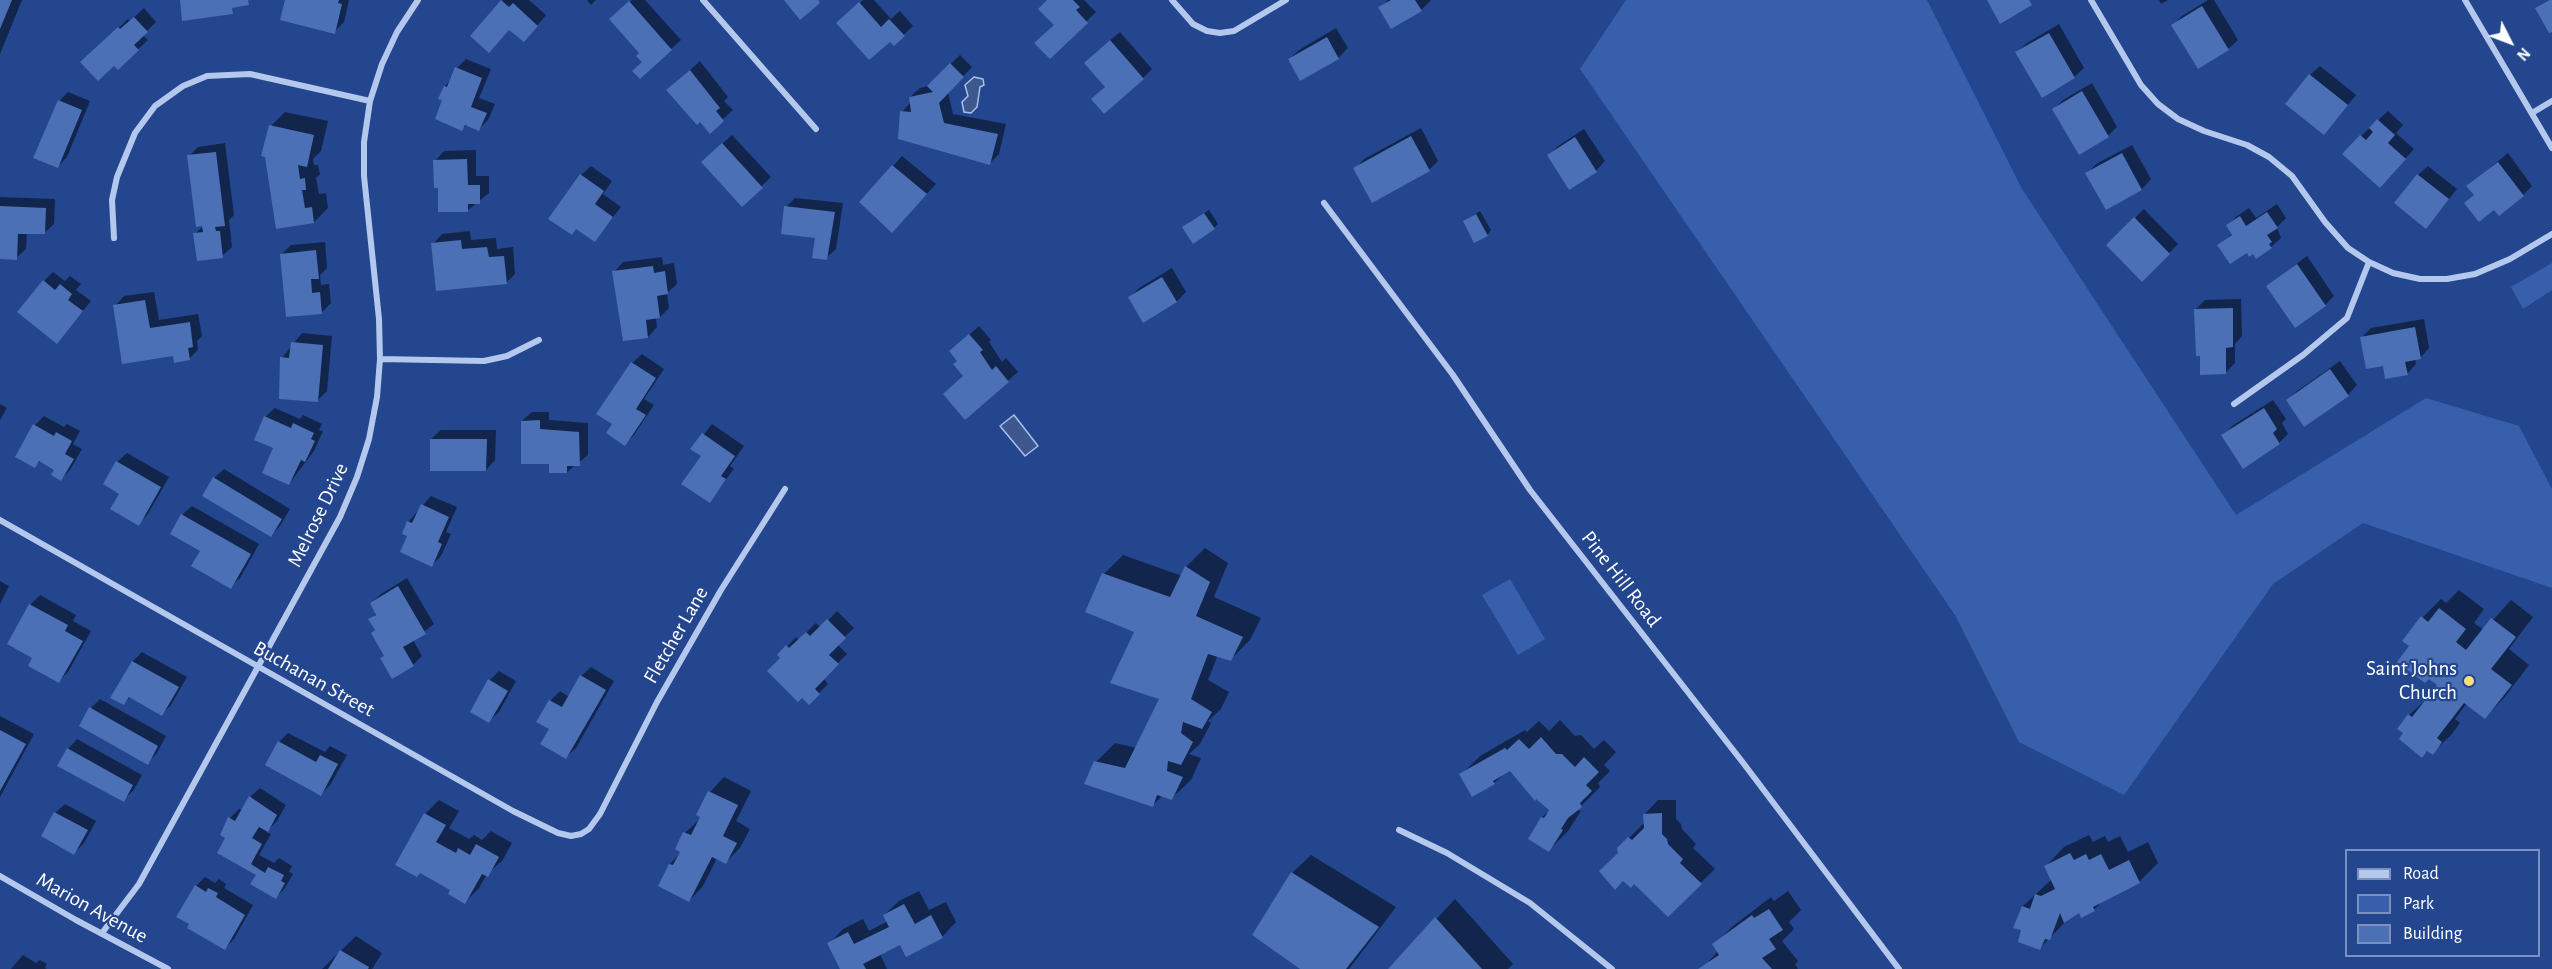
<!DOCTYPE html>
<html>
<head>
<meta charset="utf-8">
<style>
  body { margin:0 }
  #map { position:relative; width:2552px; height:969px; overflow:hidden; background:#23468f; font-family:"Alegreya Sans",sans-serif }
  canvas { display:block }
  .legend { position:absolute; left:2345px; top:849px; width:195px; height:108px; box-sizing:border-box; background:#23468f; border:2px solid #7b90bc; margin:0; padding:8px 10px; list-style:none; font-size:18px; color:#fff }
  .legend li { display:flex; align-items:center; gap:12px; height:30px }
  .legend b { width:30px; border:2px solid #7b90bc }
  .north { position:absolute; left:2480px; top:12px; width:60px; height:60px; -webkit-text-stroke:4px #23468f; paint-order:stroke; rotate:132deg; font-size:16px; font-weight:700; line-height:24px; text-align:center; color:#fff }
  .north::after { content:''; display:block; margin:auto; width:21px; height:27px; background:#fff; clip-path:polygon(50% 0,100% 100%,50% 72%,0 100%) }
</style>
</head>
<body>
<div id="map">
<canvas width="2552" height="969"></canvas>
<ul class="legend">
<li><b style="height:8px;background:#b4c7ec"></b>Road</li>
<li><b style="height:16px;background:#375fac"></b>Park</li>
<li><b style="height:16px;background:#4b70b6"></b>Building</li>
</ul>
<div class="north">N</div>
</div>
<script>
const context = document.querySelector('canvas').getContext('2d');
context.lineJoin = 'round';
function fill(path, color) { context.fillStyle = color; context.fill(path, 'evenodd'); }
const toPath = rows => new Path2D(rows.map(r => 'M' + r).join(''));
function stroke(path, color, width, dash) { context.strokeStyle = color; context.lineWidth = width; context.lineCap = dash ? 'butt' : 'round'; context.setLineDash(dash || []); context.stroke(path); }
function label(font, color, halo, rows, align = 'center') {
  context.font = font + ' "Alegreya Sans",sans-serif'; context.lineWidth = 4.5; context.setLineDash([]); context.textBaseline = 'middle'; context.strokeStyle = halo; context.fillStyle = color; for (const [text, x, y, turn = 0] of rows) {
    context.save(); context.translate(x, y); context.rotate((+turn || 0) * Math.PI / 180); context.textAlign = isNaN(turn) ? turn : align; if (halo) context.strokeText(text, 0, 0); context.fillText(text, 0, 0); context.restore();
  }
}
fill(toPath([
  [1626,0,1927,0,2022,189,2236,515,2426,398,2519,426,2552,489,2552,588,2363,523,2273,584,2124,795,2019,742,1955,615,1580,69],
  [2552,263,2552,290,2523,309,2511,287],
  [1510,579,1545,639,1518,655,1482,595]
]), '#375fac');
const water = toPath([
  [974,77,983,79,984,85,980,87,977,107,971,113,964,112,962,102,968,96,965,85,974,77],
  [1014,415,1038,446,1025,456,1000,426,1014,415]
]);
fill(water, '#3e578c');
stroke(water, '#a8c0ed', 1.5);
fill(toPath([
  [0,0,22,0,0,54],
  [287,0,349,0,344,22,334,32],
  [503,0,529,0,546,15,533,31,510,28,472,35],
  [587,0,596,0,591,5],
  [632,0,645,0,681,40,640,77,643,62,641,53,620,10],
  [863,0,874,0,891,19,900,11,913,26,894,44,848,14],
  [1049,0,1084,0,1096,12,1050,57,1056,25],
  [1388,0,1431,0,1421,10,1380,8],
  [2159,0,2168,0,2161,4],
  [2208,0,2214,0,2238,40,2228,49,2173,25,2182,16],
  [144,8,156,22,143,35,148,40,118,68,92,53,128,19,130,21],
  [2059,24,2084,68,2074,77,2017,52,2027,43],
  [1336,28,1348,48,1338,58,1301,79,1289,59,1299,50],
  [1120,32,1152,69,1143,78,1106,86,1095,53],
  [960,55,972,67,948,92,953,114,1006,124,999,154,990,163,902,112,911,102,910,97,920,88,928,86],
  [466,59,491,69,479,98,495,104,488,120,479,129,467,125,462,129,444,99,445,86,452,79,457,68],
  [700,61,728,97,724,101,733,110,710,131,700,120,678,81],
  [2320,66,2356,95,2324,133,2310,75],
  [2092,83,2117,127,2108,136,2054,109,2063,100],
  [68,92,90,101,67,157,58,166,59,101],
  [2388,111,2403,125,2396,133,2414,149,2389,177,2361,136],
  [285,112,328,121,321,151,313,159,314,165,318,165,320,174,316,178,319,194,326,193,328,208,314,222,277,228,271,126],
  [1421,128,1438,161,1429,170,1355,169,1364,159],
  [1584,129,1605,161,1596,171,1549,155,1558,146],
  [732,135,771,177,742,205,712,153],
  [225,143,234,215,229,220,232,247,222,256,195,234,204,225,189,156,198,147],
  [2132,145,2151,179,2142,189,2106,208,2087,174,2096,164],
  [476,150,476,176,489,176,489,193,468,210,439,187,435,161,444,151],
  [2508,153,2532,186,2523,195,2468,186],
  [902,156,936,184,901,221,861,202],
  [591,166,612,181,603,194,621,207,595,240,577,228,581,175],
  [2428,166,2457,189,2426,227,2418,175],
  [0,197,55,199,54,224,44,233,27,232,26,249,16,258,0,257],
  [795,198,843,203,836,249,826,258,817,237,786,207],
  [2277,204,2286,218,2277,227,2281,238,2271,247,2254,252,2219,245,2233,233,2228,225,2237,216,2249,208,2256,218],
  [2144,209,2178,244,2142,280,2108,245],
  [1209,210,1218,224,1214,228,1188,223],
  [1480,211,1491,230,1487,235,1464,221],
  [470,231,471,240,496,238,497,249,513,247,515,274,506,283,433,244,442,234],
  [325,242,327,268,320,275,321,285,329,284,331,303,322,312,282,254,291,245],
  [2307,256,2334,296,2325,305,2268,286],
  [662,257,663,265,674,263,677,284,667,293,669,308,660,317,656,318,657,327,648,337,614,272,623,262],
  [1172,268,1186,292,1177,301,1144,321,1130,297,1139,288],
  [53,272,65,281,70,276,81,284,76,290,91,301,57,342,44,281],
  [154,292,159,320,198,314,202,336,197,341,198,350,189,359,174,355,115,306,124,296],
  [2241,299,2242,336,2235,344,2235,363,2226,372,2201,354,2196,309,2205,300],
  [2424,319,2429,348,2420,358,2415,358,2416,364,2407,374,2384,364,2362,337,2371,328],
  [979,326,991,340,989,342,1002,362,1006,358,1018,372,965,418,965,375,959,361,951,351],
  [302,333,332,336,327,391,317,401,282,358],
  [642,354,664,369,644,399,654,405,634,435,625,444,614,424,632,363],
  [2340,361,2357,385,2348,395,2288,400,2297,391],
  [2273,400,2286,419,2282,423,2288,434,2279,443,2223,436,2232,426],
  [0,404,7,408,0,420],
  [275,408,300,419,303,415,322,424,319,430,323,431,314,451,289,484,265,417],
  [532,412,549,412,549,420,588,423,588,455,567,472,551,462,522,421],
  [44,416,64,427,67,424,80,431,73,444,82,449,70,470,61,479,56,469,41,460,35,466,35,425],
  [712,424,744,446,730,466,734,469,709,501,703,456,693,449],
  [441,430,496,430,495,460,486,470,431,439],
  [127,453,169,477,148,514,138,524,121,494,117,462],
  [224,469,290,509,280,526,271,535,214,478],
  [431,496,457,507,446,532,451,534,441,556,432,565,409,536,404,533,409,521],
  [192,506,259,544,240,578,230,587,202,551,182,515],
  [1205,548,1228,563,1214,597,1261,618,1250,640,1231,659,1218,655,1208,680,1229,692,1221,709,1208,721,1211,723,1200,744,1189,754,1201,758,1191,780,1172,798,1163,795,1153,805,1096,762,1115,743,1137,748,1161,698,1136,631,1104,574,1123,555,1182,576,1186,567],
  [407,578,434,624,413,640,422,656,413,665,386,655,370,619,377,613,371,603,381,594],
  [0,581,9,586,0,604],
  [2459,590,2484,609,2474,623,2484,630,2511,600,2533,617,2509,649,2529,665,2504,698,2485,717,2467,703,2455,719,2460,723,2451,735,2432,753,2428,750,2422,756,2409,715,2429,697,2439,685,2411,646,2423,617,2441,599,2446,603],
  [40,595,76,615,73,621,91,631,68,672,59,681,34,657,9,643,30,605],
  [837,611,854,628,837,644,847,654,823,678,828,684,809,703,779,655,796,637,799,640,816,623,821,628],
  [142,652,187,677,171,705,162,714,131,696,124,704,112,697,133,661],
  [591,667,614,681,576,748,566,757,551,729,538,721,550,701,560,691,569,697,581,676],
  [499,671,516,681,499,712,489,721,490,680],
  [100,699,166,736,157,753,147,763,91,708],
  [0,716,34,734,0,797],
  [1560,720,1575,736,1581,735,1594,749,1604,740,1616,752,1604,765,1610,771,1598,783,1600,787,1581,806,1578,810,1581,811,1568,831,1549,850,1542,817,1551,809,1510,769,1494,783,1461,775,1480,756,1525,730,1527,732,1539,721,1549,731],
  [288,733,325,752,330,746,347,755,330,785,321,794,279,742],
  [77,739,142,775,133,791,123,800,68,749],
  [724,777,751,791,736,821,750,829,740,848,726,862,717,858,703,886,689,901,670,864,682,851,677,849,685,833,700,819,702,816,698,814,710,792],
  [260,788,286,805,277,821,266,832,271,834,259,855,274,863,279,858,292,866,289,872,293,874,285,888,276,897,227,837,230,818,239,809,243,811,250,797],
  [439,800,459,811,449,828,469,839,474,835,482,840,491,831,512,843,502,861,487,874,479,888,465,902,452,889,425,814],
  [1658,800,1676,800,1676,819,1681,824,1682,829,1696,844,1693,848,1715,869,1668,914,1619,853,1619,848,1643,824,1645,826,1644,815],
  [65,804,96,821,84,843,74,853,55,813],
  [2089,835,2093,842,2105,836,2108,842,2120,836,2128,852,2148,842,2158,863,2139,882,2103,900,2094,910,2080,911,2068,919,2040,948,2023,929,2023,906,2052,879,2046,866,2064,847],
  [1311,855,1396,907,1349,969,1302,969,1292,873],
  [205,877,215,883,219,879,226,884,224,888,253,905,234,939,225,948,196,886],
  [919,891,929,910,946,902,956,922,942,937,901,943,880,954,887,969,842,969,829,944,843,929,863,919,869,931,888,921,884,915,899,901],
  [1788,891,1801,910,1789,922,1794,929,1782,941,1798,961,1795,964,1798,969,1702,969,1718,951,1714,945,1733,926,1771,897,1774,901],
  [1455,899,1513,964,1508,969,1390,969],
  [356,936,382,953,372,969,322,969],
  [23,955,36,963,40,960,47,964,45,968,47,969,11,969]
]), '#0007');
fill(toPath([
  [0,0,12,0,0,29],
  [180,0,248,0,249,5,232,8,233,14,182,21],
  [285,0,339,0,338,3,342,4,335,34,280,20],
  [501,0,509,7,513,3,538,26,524,42,509,30,489,53,470,36],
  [784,0,818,0,820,3,800,20],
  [1047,0,1073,0,1080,7,1076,10,1088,23,1050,59,1034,43,1054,25,1038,9],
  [1391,0,1415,0,1422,11,1391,29,1378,7],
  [1987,0,2029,0,2032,5,2000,24],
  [2550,0,2552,0,2552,32,2549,33,2535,8],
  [629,1,672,50,640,79,632,71,642,62,636,56,639,53,609,19],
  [859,2,881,27,889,19,905,36,894,46,890,42,869,60,836,23],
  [2202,6,2229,50,2198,69,2171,25],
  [134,17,148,32,134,45,139,50,118,70,114,66,98,81,80,62,118,27,120,29],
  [2049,33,2075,78,2042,98,2015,52],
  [1327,37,1339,59,1300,81,1288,59],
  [1110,40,1144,79,1104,114,1091,99,1105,87,1084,63],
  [950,63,964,77,939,103,944,123,998,134,990,165,898,139,900,111,911,112,909,97,933,92,927,86],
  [455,67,482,78,471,107,487,113,479,131,465,125,462,131,435,119,442,100,438,99,444,86,447,87],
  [690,70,720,108,716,111,724,121,710,134,700,122,697,125,666,90],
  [2309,74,2348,105,2324,135,2285,104],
  [2082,91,2109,137,2079,155,2052,109],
  [58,100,82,110,58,168,33,158],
  [2377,119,2395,135,2388,143,2406,159,2380,188,2342,154,2360,135,2366,140,2373,132,2369,128],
  [269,125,314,135,307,167,298,165,300,179,305,178,306,190,302,190,305,208,312,207,314,223,276,229,265,157,261,156],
  [1411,136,1430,171,1372,203,1353,168],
  [1575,137,1597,172,1569,190,1547,155],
  [722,143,763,188,742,207,701,162],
  [216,152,225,226,215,227,216,231,220,231,223,258,197,261,193,233,203,232,202,226,196,227,187,155],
  [2122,153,2142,190,2106,210,2085,173],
  [467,159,468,185,480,185,480,204,468,204,468,212,438,212,438,188,434,188,433,160],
  [2498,162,2524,196,2499,216,2494,210,2479,222,2464,203,2474,195,2466,186],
  [892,165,927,194,892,233,859,202],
  [580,174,604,191,595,204,613,217,595,242,576,229,572,235,548,219],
  [2417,174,2449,199,2426,229,2394,203],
  [0,206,46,208,45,234,18,234,17,260,0,259],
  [784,206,835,212,827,260,812,258,815,238,781,234],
  [2267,212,2278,228,2267,235,2272,242,2269,244,2272,248,2256,259,2253,254,2249,257,2247,253,2230,264,2217,245,2232,235,2226,225,2240,216,2246,226],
  [1204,213,1215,229,1193,244,1182,227],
  [1476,214,1488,236,1474,243,1463,221],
  [2134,217,2170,254,2142,282,2106,245],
  [461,240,462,249,487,247,489,257,504,256,507,284,436,291,431,243],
  [316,250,319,279,311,279,312,293,320,292,322,314,286,317,280,254],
  [2297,264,2326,306,2295,328,2266,286],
  [653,266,654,273,665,271,668,294,657,296,660,318,646,320,648,338,623,341,612,271],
  [1162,277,1177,302,1143,323,1128,297],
  [43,280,55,290,60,284,72,294,68,300,83,311,57,344,17,312],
  [145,300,150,328,190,322,193,347,188,348,190,360,174,363,173,356,122,364,113,305],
  [2233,308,2233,347,2226,348,2226,374,2200,375,2200,356,2196,356,2194,309],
  [2415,327,2421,359,2405,362,2408,375,2385,379,2383,366,2366,369,2360,337],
  [969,334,983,350,980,352,992,370,996,366,1009,382,965,420,943,394,963,376,953,364,957,361,949,351],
  [291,342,323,345,318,402,279,399,280,357,289,358],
  [631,362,656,378,636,409,646,415,625,446,606,433,612,424,596,414],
  [2330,369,2349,396,2304,427,2286,400],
  [2264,408,2277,429,2273,433,2280,444,2243,469,2221,435],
  [264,416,291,428,293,423,314,433,311,439,315,441,305,462,301,460,289,485,262,473,273,448,254,440],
  [540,420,540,429,579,432,580,466,567,466,567,473,549,473,549,464,521,464,521,421],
  [33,424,54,436,56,432,72,441,65,454,74,459,61,481,51,475,54,470,39,461,35,468,15,457],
  [702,433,735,456,721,476,726,479,710,503,681,484,701,456,690,449],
  [430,439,487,439,486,471,430,471],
  [116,461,161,487,139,526,110,509,119,494,103,484],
  [213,477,282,519,271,537,202,496],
  [421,504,449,517,438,542,442,544,432,567,400,552,407,536,402,534,407,521,412,523],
  [181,514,251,554,231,589,191,566,200,551,170,534],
  [1185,566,1210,582,1196,616,1243,637,1231,661,1208,654,1191,699,1212,712,1202,729,1183,722,1181,733,1193,742,1181,765,1168,761,1167,771,1183,777,1172,800,1157,795,1153,807,1084,784,1094,761,1125,768,1159,699,1110,683,1134,632,1085,612,1102,573,1170,597],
  [398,586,426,634,403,647,414,666,392,679,380,658,384,656,371,633,375,630,368,619,376,615,370,603],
  [29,604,68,625,65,631,83,641,59,683,28,666,32,658,7,644],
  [2439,608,2466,629,2456,642,2466,650,2491,618,2516,637,2491,669,2512,685,2485,719,2464,703,2437,738,2442,742,2433,755,2427,751,2422,758,2399,739,2403,733,2397,729,2408,714,2412,717,2437,685,2429,679,2425,683,2397,662,2409,646,2402,641,2421,616,2428,622],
  [827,619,846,638,829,655,839,664,815,689,820,694,809,705,802,698,798,702,767,671,780,658,777,655,786,645,789,648,806,632,810,636],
  [132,661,179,687,162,716,129,697,124,705,110,698],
  [580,675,606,690,566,759,540,744,549,729,536,722,549,700,562,707],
  [488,679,508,691,489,723,470,712],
  [89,707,158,746,148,765,79,726],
  [0,730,26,744,0,791],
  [1541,737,1556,754,1562,754,1575,767,1584,757,1599,772,1586,785,1592,791,1580,803,1582,807,1568,818,1561,829,1563,830,1549,852,1528,839,1541,817,1544,818,1549,810,1536,799,1535,801,1510,771,1493,781,1495,784,1472,797,1459,774,1505,748,1507,750,1519,739,1529,749],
  [278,741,316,762,320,755,338,764,321,796,265,765],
  [67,748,133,785,124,802,57,766],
  [708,791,738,805,723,836,737,843,726,864,712,857,689,902,658,886,669,864,673,865,680,852,675,849,683,832,691,835,700,817,696,815],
  [249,796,277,815,268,832,259,827,252,838,262,844,251,864,265,873,268,867,284,875,281,881,285,883,276,899,250,884,256,875,217,853,225,838,220,835,228,817,235,821],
  [54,812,88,830,74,855,41,836],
  [424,813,446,825,436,842,456,853,458,848,470,855,476,844,499,857,488,877,482,874,465,904,448,894,450,890,420,873,417,877,395,865],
  [1662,813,1662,834,1667,839,1668,844,1683,859,1680,863,1702,884,1668,917,1634,884,1631,888,1623,881,1615,890,1599,871,1618,853,1617,848,1628,837,1632,840,1644,828,1643,814],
  [2070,853,2074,860,2086,854,2089,860,2101,854,2109,870,2129,860,2140,883,2093,907,2095,911,2081,918,2079,913,2064,923,2060,913,2050,940,2045,939,2040,950,2018,942,2021,930,2013,928,2022,906,2030,909,2035,894,2041,896,2055,889,2044,866],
  [1291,872,1379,927,1346,969,1300,969,1252,935],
  [195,885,206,892,208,888,218,893,216,897,245,915,225,950,187,928,189,924,176,917],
  [904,904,915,924,931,915,943,938,906,957,900,945,863,964,866,969,840,969,827,943,848,932,854,944,889,927,883,915],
  [1769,909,1783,930,1769,939,1776,949,1762,958,1772,969,1698,969,1719,955,1712,944,1752,915,1754,918],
  [1435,917,1482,969,1388,969],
  [340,950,369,967,368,969,328,969]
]), '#4b70b6');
stroke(toPath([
  [703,0,816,129],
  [1172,0,1193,24,1207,31,1220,33,1234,31,1286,0],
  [2091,0,2141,85,2158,104,2178,119,2204,131,2247,145,2269,157,2292,176,2325,222,2348,248,2369,262,2393,273,2420,279,2447,279,2475,274,2510,259,2552,234],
  [2465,0,2552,148],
  [2532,113,2552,101],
  [1324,203,1453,375,1530,490,1744,764,1899,969],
  [114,238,112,200,117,177,135,133,155,106,183,86,207,76,250,74,370,101],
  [380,359,484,361,507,356,539,340],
  [2234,404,2303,355,2347,318,2369,262],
  [0,520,513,811,558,833,571,836,581,834,589,829,600,814,657,702,721,590,785,489],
  [1399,830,1447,853,1530,903,1612,969],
  [0,876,76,920,168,969],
  [102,933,139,884,340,517,357,477,369,439,377,397,380,359,379,319,364,176,364,142,370,101,382,64,397,32,418,0]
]), '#b4c7ec', 6);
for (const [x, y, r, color] of [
  [2469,681,6,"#f7e077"]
]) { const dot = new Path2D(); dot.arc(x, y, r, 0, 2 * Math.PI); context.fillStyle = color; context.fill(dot); stroke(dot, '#23468f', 2); }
label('21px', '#fff', '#23468f', [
  ["Melrose Drive",318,515,-64],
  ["Pine Hill Road",1621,579,52],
  ["Fletcher Lane",676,635,-60],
  ["Buchanan Street",314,679,29],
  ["Marion Avenue",92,908,29]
]);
label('21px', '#fff', '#23468f', [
  ["Saint Johns",2457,669],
  ["Church",2457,693]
], 'right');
</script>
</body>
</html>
